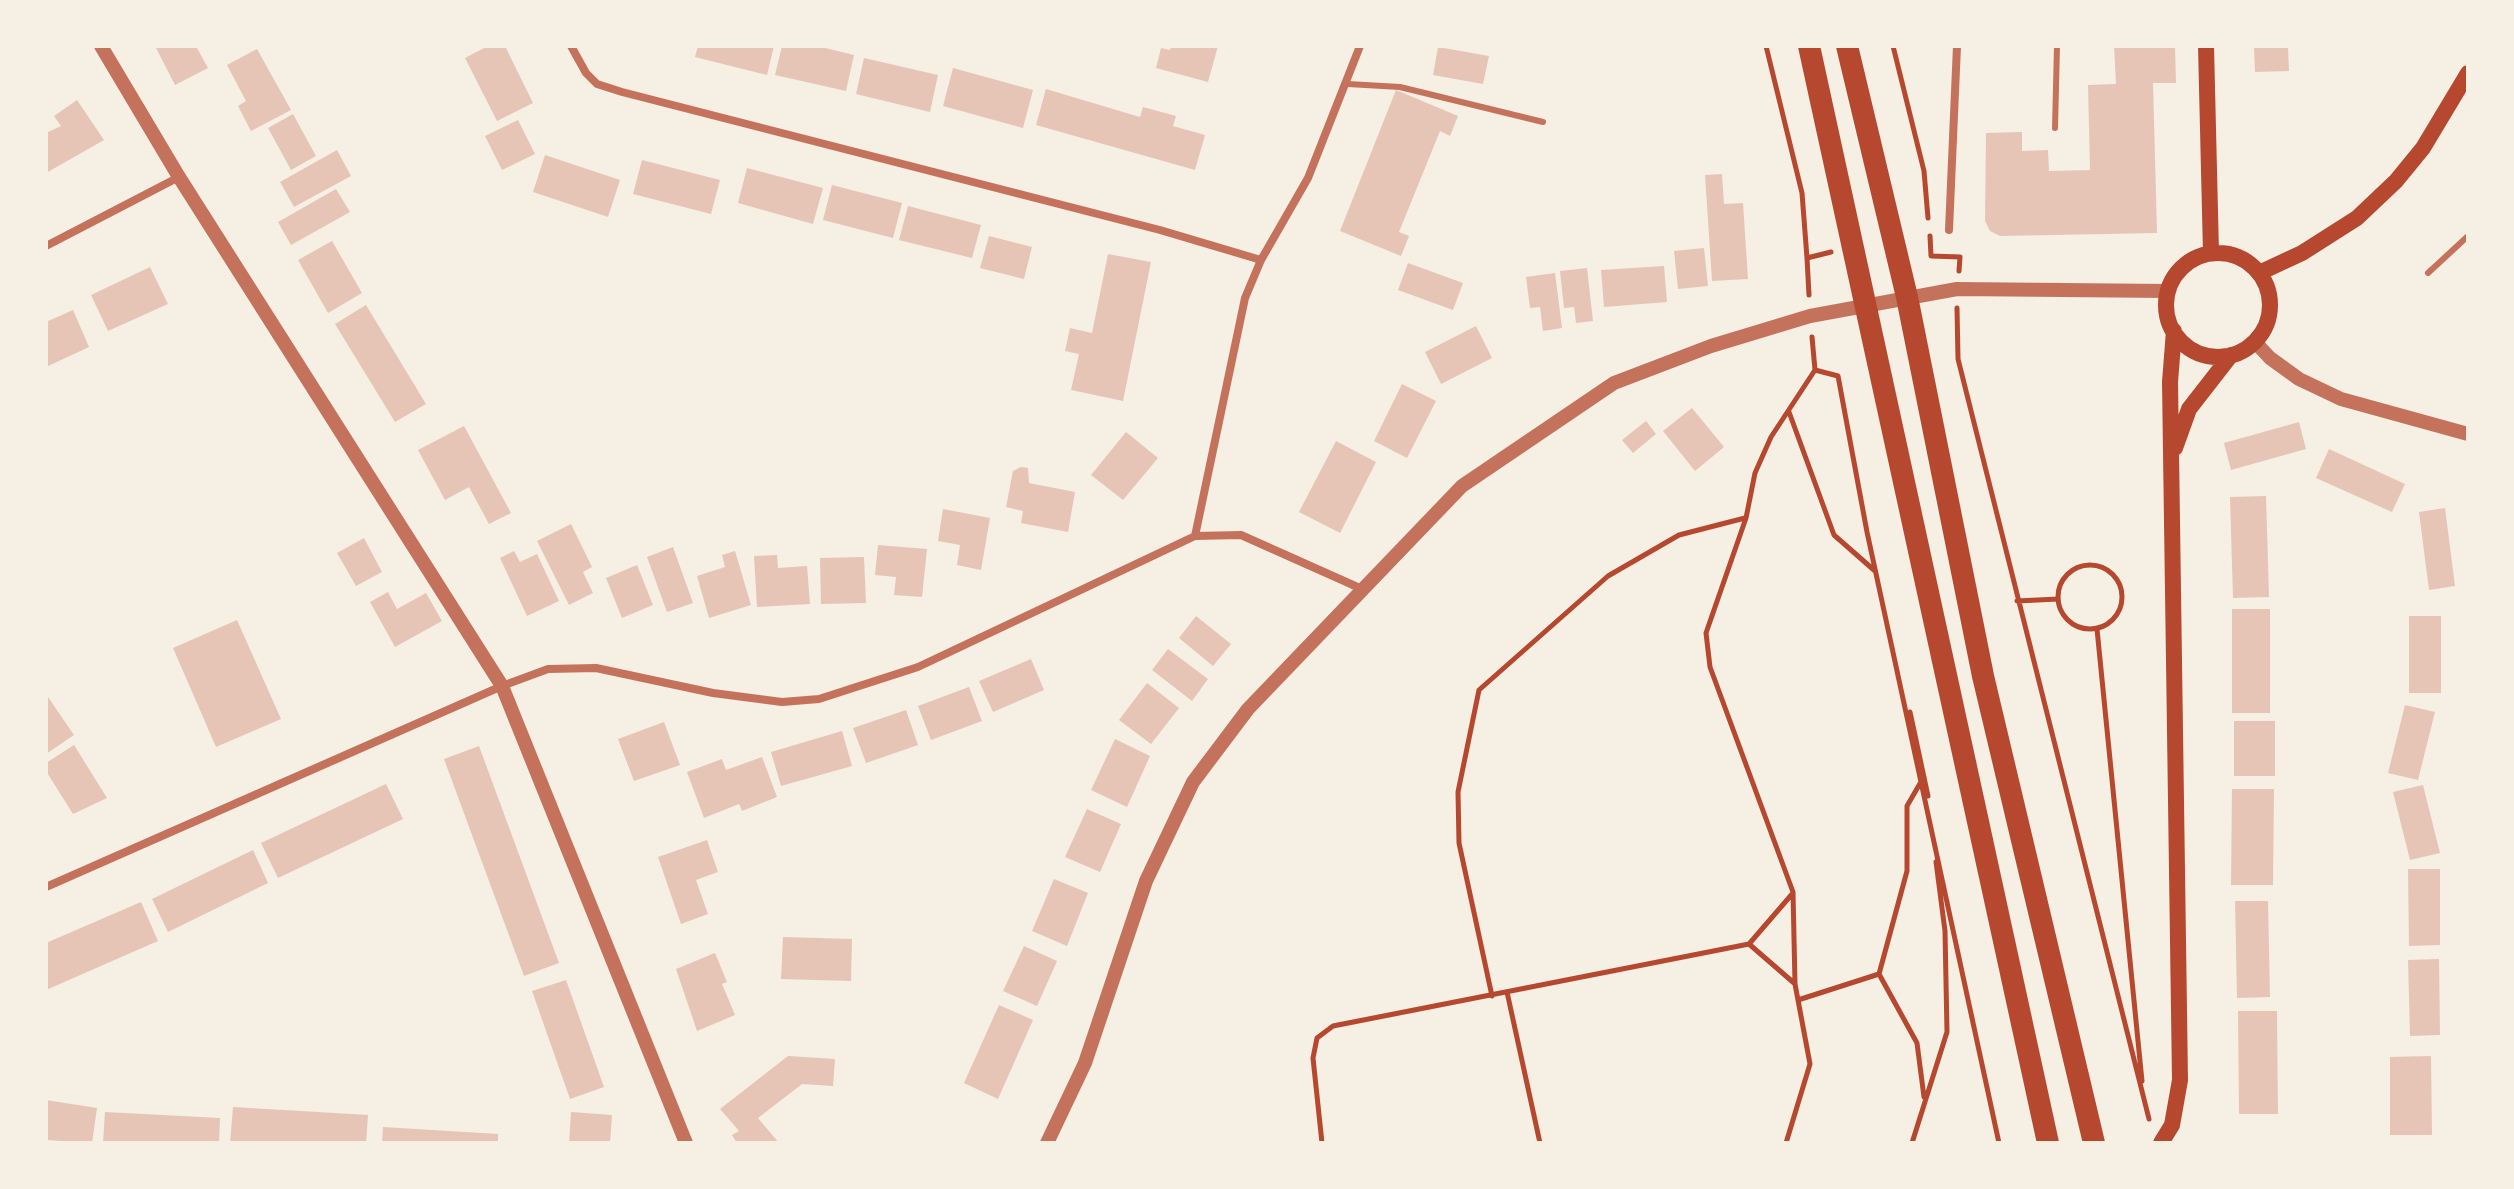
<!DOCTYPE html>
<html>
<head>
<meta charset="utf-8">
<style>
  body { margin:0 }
  #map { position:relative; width:2514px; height:1189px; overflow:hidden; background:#f6efe4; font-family:"DejaVu Sans",sans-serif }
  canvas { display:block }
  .frame { position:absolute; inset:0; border:48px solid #f6efe4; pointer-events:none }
</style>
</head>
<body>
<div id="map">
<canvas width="2514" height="1189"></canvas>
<div class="frame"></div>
</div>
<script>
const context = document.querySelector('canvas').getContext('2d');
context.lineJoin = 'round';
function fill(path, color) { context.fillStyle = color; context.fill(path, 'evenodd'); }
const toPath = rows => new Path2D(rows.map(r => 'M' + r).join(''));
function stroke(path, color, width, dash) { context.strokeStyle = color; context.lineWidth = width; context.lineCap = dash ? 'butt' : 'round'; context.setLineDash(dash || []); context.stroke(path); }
fill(toPath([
  [155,46,196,46,208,68,175,85],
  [488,46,505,46,533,103,497,121,465,58],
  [698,46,774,46,767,75,695,57],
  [782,46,817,46,854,55,846,91,775,75],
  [1171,46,1218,46,1208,82,1156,68,1161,48,1170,50],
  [2114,46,2175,46,2176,83,2153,83,2157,233,2000,236,1990,231,1985,221,1986,133,2022,132,2022,151,2048,150,2049,171,2090,170,2088,85,2116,84],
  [2254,46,2288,46,2289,71,2255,72],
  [1438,47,1489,56,1483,84,1433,75],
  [257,49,291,110,251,131,238,106,246,101,227,65],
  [864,58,938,75,930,112,856,94],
  [953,68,1033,90,1023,128,943,106],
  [1046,89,1140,117,1143,107,1176,116,1173,126,1205,135,1195,170,1036,125],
  [1396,90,1458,116,1450,136,1440,131,1399,232,1409,236,1401,256,1340,231],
  [77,100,104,140,46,173,46,133,61,126,54,116],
  [293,114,316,156,291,170,268,128],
  [518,120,535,154,502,170,485,136],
  [337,150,351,176,294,207,280,182],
  [545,155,620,180,608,217,533,192],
  [642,160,720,180,711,214,633,194],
  [747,168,823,188,813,224,738,203],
  [1722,174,1724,204,1743,203,1748,279,1712,281,1705,175],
  [832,185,902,203,893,238,823,220],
  [336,189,350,212,291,245,278,222],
  [908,206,981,225,972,258,899,240],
  [989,236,1032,247,1024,279,980,268],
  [332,241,362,293,328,313,298,260],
  [1704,248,1708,286,1678,289,1674,251],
  [1108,254,1151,262,1123,401,1071,390,1079,354,1065,351,1070,328,1092,333],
  [1408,263,1463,283,1453,310,1398,290],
  [1664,266,1667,302,1604,307,1601,270],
  [150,267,168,304,108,331,91,295],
  [1587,268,1593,321,1576,323,1574,307,1564,308,1560,271],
  [1555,273,1562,328,1543,331,1540,307,1530,308,1526,277],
  [366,305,426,404,395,422,335,324],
  [73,310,89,347,46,367,46,322],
  [1476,326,1492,358,1441,384,1425,352],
  [1402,384,1436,401,1407,458,1374,441],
  [1692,408,1724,447,1695,471,1663,431],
  [1646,421,1656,434,1633,453,1622,440],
  [2299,422,2306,449,2231,470,2224,443],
  [464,426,511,513,489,524,469,487,445,500,418,450],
  [1126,432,1158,458,1123,500,1091,475],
  [1336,441,1376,462,1340,533,1299,512],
  [2329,449,2405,484,2392,512,2316,478],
  [1021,467,1028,468,1029,483,1075,492,1068,532,1021,523,1023,511,1006,507,1013,471],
  [2266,496,2269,597,2233,598,2230,497],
  [2445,508,2455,586,2429,590,2419,512],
  [943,509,990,518,981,570,957,565,960,545,938,541],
  [571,524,592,567,583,572,593,593,569,605,537,541],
  [364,538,382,572,356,586,337,553],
  [878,545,927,549,922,597,894,595,896,577,875,575],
  [673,547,693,603,667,612,647,557],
  [514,551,520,562,537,554,559,601,527,616,500,558],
  [735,551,751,605,709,618,697,576,725,567,722,555],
  [777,555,778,568,807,566,810,604,757,607,754,556],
  [864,557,866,603,821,604,820,558],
  [637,565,653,605,622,618,606,578],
  [388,592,397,609,426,593,442,621,395,647,370,602],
  [2232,609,2270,609,2270,713,2232,713],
  [1196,616,1231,644,1213,666,1179,638],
  [2409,616,2441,616,2441,693,2409,693],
  [237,620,281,719,216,747,173,648],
  [1168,649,1208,679,1192,701,1152,670],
  [1031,659,1044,690,993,712,979,681],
  [1147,683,1179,708,1151,744,1119,720],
  [969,687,982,721,931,740,918,706],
  [46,694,74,735,46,754],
  [2405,705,2435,712,2418,780,2388,773],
  [906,710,918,745,866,763,853,728],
  [2234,721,2275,721,2275,776,2234,776],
  [664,722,680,765,634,781,618,739],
  [842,731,852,766,781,786,771,752],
  [1115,739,1150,756,1127,807,1091,790],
  [74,745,107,798,73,814,46,771,46,763],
  [479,746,559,963,524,976,444,759],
  [762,757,777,797,742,811,739,804,704,818,687,772,722,759,726,770],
  [386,784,403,819,278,878,261,843],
  [2423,785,2440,853,2410,860,2393,792],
  [2232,789,2274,789,2273,885,2231,885],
  [1087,809,1121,824,1100,872,1065,857],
  [707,840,718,872,696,880,708,914,681,924,658,857],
  [253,850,268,883,168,932,152,899],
  [2408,869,2440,869,2440,945,2409,946],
  [1054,879,1088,893,1067,946,1032,931],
  [2235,901,2268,901,2270,997,2237,998],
  [141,902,158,941,46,990,46,943],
  [783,937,852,939,851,981,781,979],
  [1024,946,1057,961,1037,1006,1003,991],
  [715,953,727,982,722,984,735,1015,697,1031,676,969],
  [2439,959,2440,1035,2410,1036,2408,960],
  [566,980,604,1087,570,1099,532,991],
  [999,1005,1033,1020,998,1099,964,1083],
  [2238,1011,2277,1011,2278,1114,2239,1114],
  [788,1056,835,1059,833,1086,802,1084,758,1118,779,1143,737,1143,732,1135,739,1131,720,1109],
  [2431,1056,2432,1135,2390,1135,2390,1057],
  [46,1100,97,1108,92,1143,46,1140],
  [233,1107,368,1115,366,1143,230,1143],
  [105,1112,220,1118,219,1143,103,1143],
  [571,1112,612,1115,610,1143,569,1143],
  [383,1127,498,1134,498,1143,382,1143]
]), '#e6c5b7');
stroke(toPath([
  [1766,46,1802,193,1807,258],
  [1893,46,1924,171,1928,218],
  [1930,236,1931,256,1960,257,1959,271],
  [1809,295,1807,258,1831,252],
  [1957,308,1958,359,2149,1119],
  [1815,370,1838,376,1867,532,1999,1143],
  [1789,412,1834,535,1875,571],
  '2058 597a32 32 0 1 1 64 0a32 32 0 1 1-64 0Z',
  [2017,601,2058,599],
  [2097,629,2142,1081],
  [1910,712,1928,796],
  [1922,780,1907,806,1907,871,1879,974,1917,1043,1924,1097],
  [1749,944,1794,983],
  [1507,992,1540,1143],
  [1492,996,1459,843,1458,792,1479,690,1608,576,1679,535,1745,518],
  [1798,1000,1879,974],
  [1322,1143,1313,1058,1317,1038,1333,1026,1749,944,1793,893],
  [1786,1143,1810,1064,1795,984,1793,892,1710,667,1706,633,1746,518,1755,473,1771,437,1815,370,1812,337],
  [1912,1143,1947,1032,1945,931,1936,862]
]), '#b5482f', 5);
stroke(toPath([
  [1348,84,1400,87,1543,122],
  [2055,128,2057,46],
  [2428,273,2468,236]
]), '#c5725c', 6);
stroke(toPath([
  [571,46,586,73,597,84,622,92,1160,230,1261,260],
  [1949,230,1957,46],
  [46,246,179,177],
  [1195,536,1241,535,1362,589],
  [46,887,502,686,548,669,596,668,713,693,782,702,819,699,918,667,1195,536,1245,298,1261,260,1308,178,1360,46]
]), '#c5725c', 8);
stroke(toPath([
  [101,46,179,177,502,686,686,1143],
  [2255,342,2270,358,2299,379,2341,399,2468,434],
  [1047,1143,1085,1063,1146,881,1193,782,1248,709,1462,486,1614,383,1711,346,1810,316,1957,289,2168,291]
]), '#c5725c', 14);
stroke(toPath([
  [2206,46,2211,253],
  '2166 305a52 52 0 1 1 104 0a52 52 0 1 1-104 0Z',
  [2259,273,2302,253,2357,218,2396,181,2423,148,2468,73],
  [2175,448,2189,409,2231,355],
  [2161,1143,2172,1125,2180,1080,2170,382,2174,331]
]), '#b5482f', 16);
stroke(toPath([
  [1809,46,2048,1143],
  [1847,46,1907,297,1983,676,2094,1143]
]), '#b5482f', 22);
</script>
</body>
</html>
